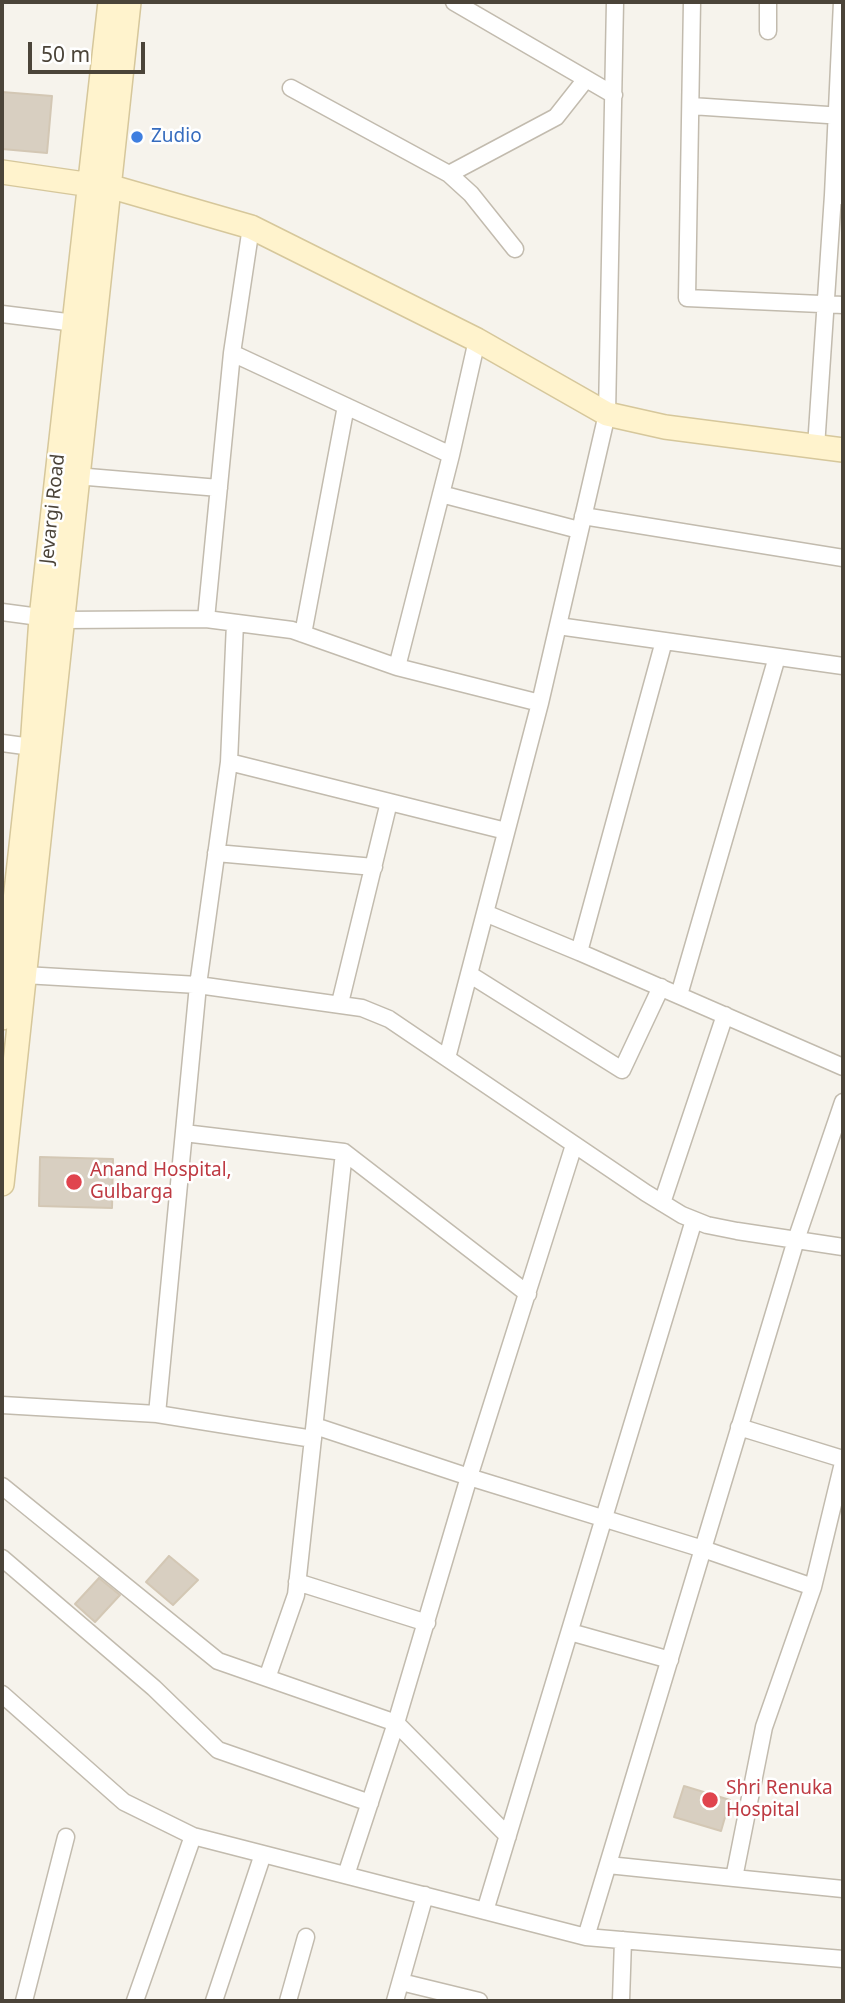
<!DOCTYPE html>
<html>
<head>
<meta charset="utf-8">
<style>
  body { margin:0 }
  #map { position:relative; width:845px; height:2003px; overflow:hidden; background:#f6f3ec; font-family:"Noto Sans",sans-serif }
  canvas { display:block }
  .frame { position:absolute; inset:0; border:4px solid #4b4439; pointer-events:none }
  .scale { position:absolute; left:28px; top:42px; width:117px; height:32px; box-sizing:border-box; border:4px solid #4b4439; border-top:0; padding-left:9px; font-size:21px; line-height:24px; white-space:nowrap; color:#4b4439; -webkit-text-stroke:5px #fff; paint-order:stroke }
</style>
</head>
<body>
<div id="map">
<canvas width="845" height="2003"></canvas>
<div class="frame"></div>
<div class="scale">50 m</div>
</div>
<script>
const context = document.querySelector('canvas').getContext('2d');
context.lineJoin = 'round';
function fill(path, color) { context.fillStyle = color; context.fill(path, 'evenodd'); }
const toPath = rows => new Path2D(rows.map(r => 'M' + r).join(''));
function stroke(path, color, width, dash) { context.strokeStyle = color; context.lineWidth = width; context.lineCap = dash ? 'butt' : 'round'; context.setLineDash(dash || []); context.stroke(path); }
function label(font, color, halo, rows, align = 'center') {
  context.font = font + ' "Noto Sans",sans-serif'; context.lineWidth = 5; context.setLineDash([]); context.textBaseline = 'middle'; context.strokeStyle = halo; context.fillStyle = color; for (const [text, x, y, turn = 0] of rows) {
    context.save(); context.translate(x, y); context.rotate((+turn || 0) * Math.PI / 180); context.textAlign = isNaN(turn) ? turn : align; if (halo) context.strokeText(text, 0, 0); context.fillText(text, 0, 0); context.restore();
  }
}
const building = toPath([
  [2,92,52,96,47,153,2,149,2,92],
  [40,1157,113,1159,112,1208,39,1206,40,1157],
  [169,1556,198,1580,173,1605,146,1582,169,1556],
  [99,1578,120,1595,95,1622,75,1604,99,1578],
  [684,1786,730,1800,721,1831,674,1817,684,1786]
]);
fill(building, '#d8cfc1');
stroke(building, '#d3c7b4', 2);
const street = toPath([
  [454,2,614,95],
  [692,2,687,298,843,305],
  [768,2,768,31],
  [842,2,833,195,843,196],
  [291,88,449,174,471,194,515,249],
  [691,106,843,116],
  [449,174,556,117,586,79],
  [2,314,75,323],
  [232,353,451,455],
  [816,447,833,195],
  [76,476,219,488],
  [441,494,579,530],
  [583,516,843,558],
  [2,612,62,620,206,619,292,630,397,667,451,455,477,340],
  [206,619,232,353,251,227],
  [558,626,843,666],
  [303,634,346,406],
  [397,667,540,703],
  [2,743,32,747],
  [229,762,506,831],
  [216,853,374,867],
  [485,913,579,952,664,641],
  [579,952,843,1067],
  [469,974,622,1070,661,987],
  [24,975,198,985,362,1008,389,1019,646,1193,682,1215,707,1225,737,1231,843,1247],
  [679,995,777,657],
  [340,1003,389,802],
  [447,1058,540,703,607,414,615,2],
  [184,1133,344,1152,528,1294],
  [662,1203,725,1015],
  [2,1405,157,1414,198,985,229,762,235,623],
  [157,1414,313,1439],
  [315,1426,469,1477,703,1549,813,1587],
  [739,1427,843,1459],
  [2,1486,218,1661,396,1723,508,1836],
  [2,1558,154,1688,218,1750,370,1803],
  [297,1582,427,1623],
  [570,1632,670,1660],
  [267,1678,296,1595,344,1152],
  [2,1694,124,1802,193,1836,586,1937,796,1240,843,1102],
  [608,1865,734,1878,764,1727,813,1587,843,1463],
  [346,1875,396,1723,469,1477,574,1145],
  [734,1878,843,1889],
  [485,1911,694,1220],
  [586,1937,843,1959],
  [401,1982,479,2001],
  [24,2001,66,1837],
  [135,2001,193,1836],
  [214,2001,263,1854],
  [288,2001,306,1937],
  [395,2001,425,1895],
  [621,2001,623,1940]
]);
const secondary = toPath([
  [2,172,119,189,251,227,477,340,607,414,665,427,843,450],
  [2,1018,32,747,41,618,110,2],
  [2,1184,129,2]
]);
stroke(street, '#c2bbae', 19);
stroke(secondary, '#d6c79b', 26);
stroke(street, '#fff', 16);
stroke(secondary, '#fff3cd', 23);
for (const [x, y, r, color] of [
  [137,137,7,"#3f7fe0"],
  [74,1182,9,"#e0444e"],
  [710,1800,9,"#e0444e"]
]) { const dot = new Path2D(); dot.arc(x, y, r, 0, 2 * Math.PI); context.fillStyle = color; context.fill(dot); stroke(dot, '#fff', 2.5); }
label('19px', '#366cbe', '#fff', [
  ["Zudio",151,137]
], 'left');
label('19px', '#4b4439', '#fff', [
  ["Jevargi Road",53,509,-84]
]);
label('19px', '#be3a42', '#fff', [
  ["Anand Hospital,",90,1171],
  ["Gulbarga",90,1193],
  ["Shri Renuka",726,1789],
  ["Hospital",726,1811]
], 'left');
</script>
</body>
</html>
